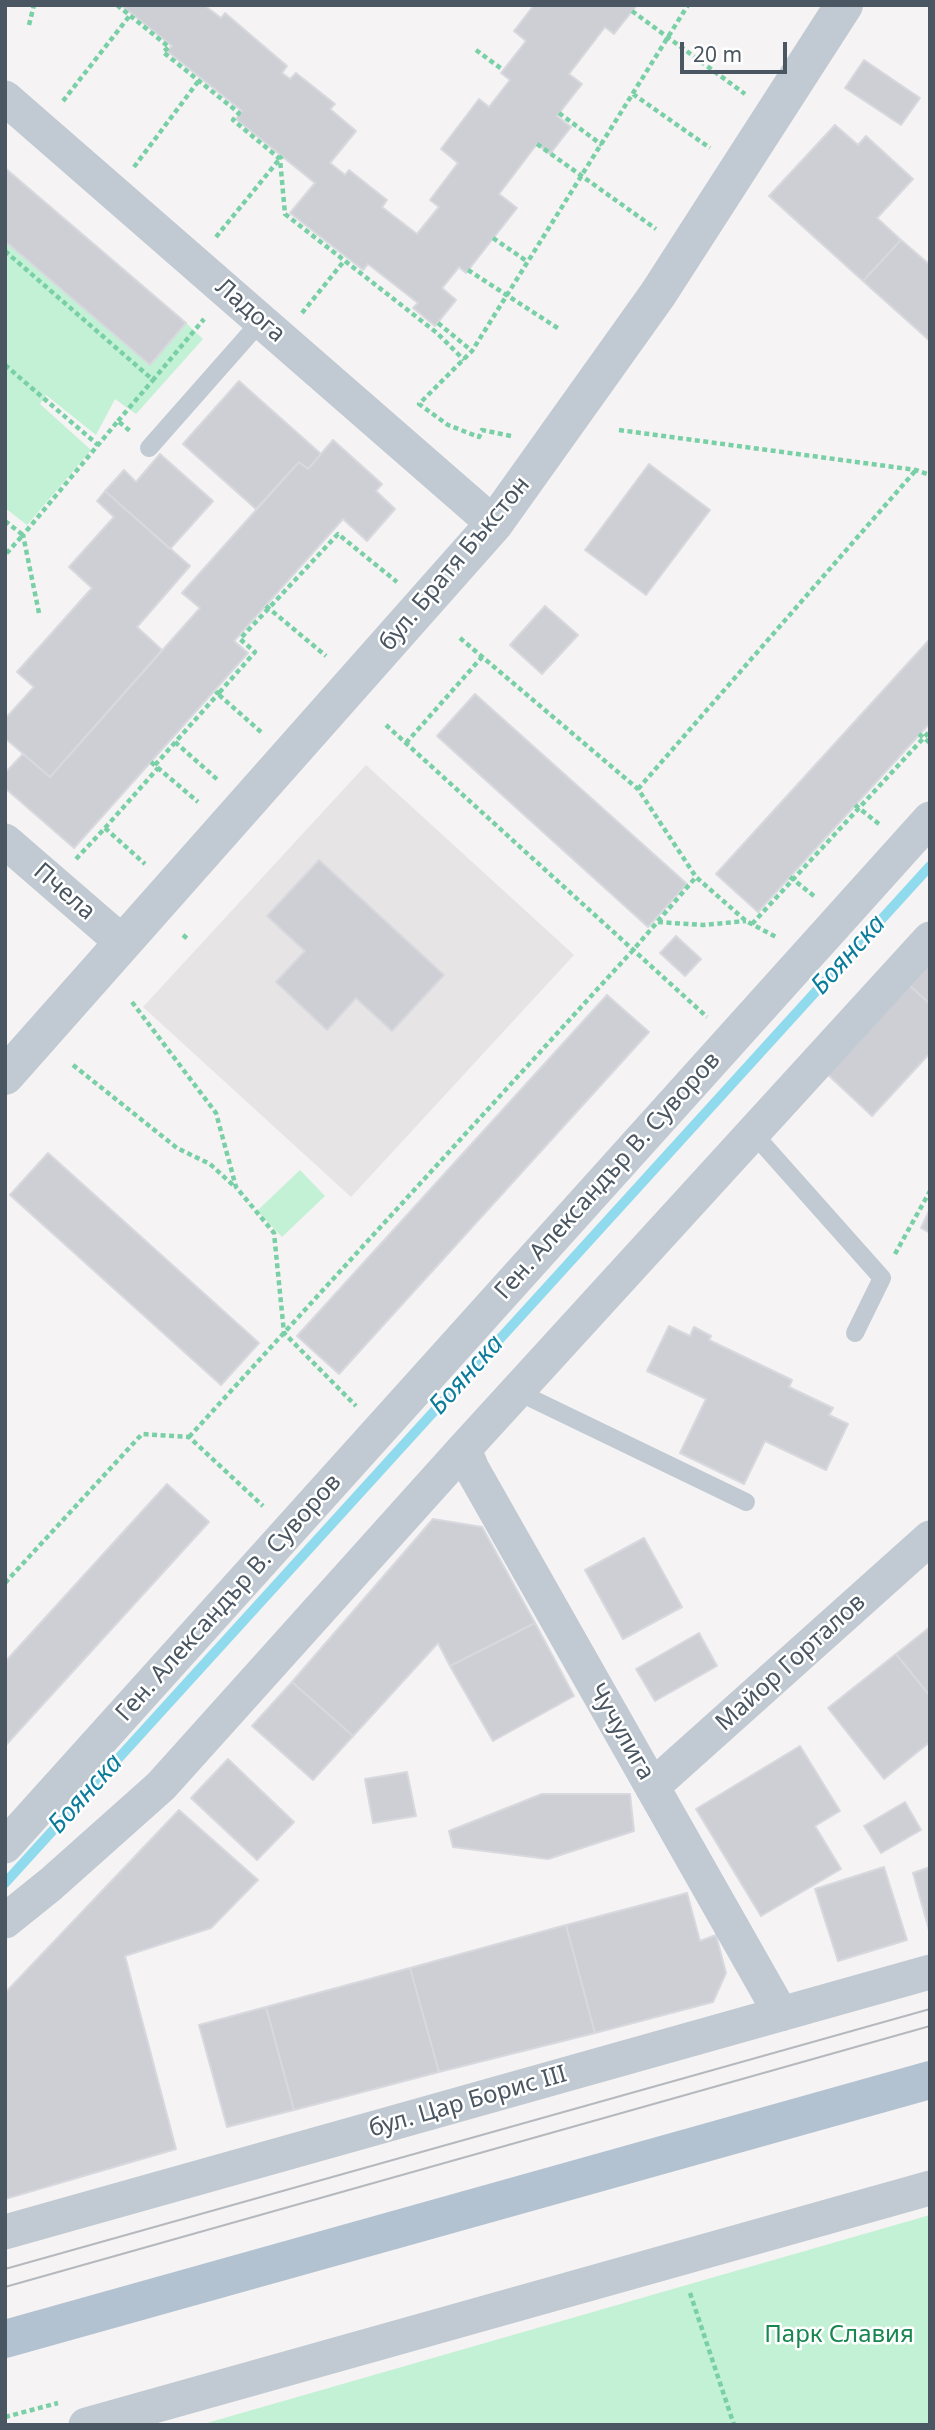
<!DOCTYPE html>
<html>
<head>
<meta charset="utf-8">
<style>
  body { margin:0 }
  #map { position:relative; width:935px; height:2430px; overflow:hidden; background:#f5f3f3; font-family:"Noto Sans",sans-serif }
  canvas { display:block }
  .frame { position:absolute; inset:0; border:7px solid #4a5661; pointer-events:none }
  .scale { position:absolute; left:680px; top:42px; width:107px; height:32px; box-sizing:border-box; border:4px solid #4a5661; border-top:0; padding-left:9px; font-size:21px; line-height:24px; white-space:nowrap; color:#4a5661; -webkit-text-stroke:5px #fff; paint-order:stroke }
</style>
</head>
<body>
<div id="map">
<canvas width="935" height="2430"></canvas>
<div class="frame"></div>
<div class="scale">20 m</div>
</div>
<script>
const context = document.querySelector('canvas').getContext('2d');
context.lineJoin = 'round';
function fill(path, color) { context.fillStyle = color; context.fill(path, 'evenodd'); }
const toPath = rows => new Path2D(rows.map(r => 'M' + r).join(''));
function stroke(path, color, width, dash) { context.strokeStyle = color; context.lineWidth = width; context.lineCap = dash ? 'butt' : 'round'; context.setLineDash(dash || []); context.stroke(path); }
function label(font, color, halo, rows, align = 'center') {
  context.font = font + ' "Noto Sans",sans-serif'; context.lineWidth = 5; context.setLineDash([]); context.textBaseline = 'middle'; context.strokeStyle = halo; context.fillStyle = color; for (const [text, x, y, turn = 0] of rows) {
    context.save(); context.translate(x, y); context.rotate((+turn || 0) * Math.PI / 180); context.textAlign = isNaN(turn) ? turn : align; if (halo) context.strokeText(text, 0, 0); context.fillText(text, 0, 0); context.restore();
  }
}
fill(toPath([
  [366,765,574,955,351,1197,143,1007]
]), '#e6e4e5');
fill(toPath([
  [5,241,150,365,186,323,203,339,136,414,115,399,96,435,46,395,40,404,91,450,27,525,5,508],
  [300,1170,325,1196,282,1237,257,1211],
  [930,2215,930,2425,200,2425]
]), '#c3f1d5');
stroke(toPath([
  [5,1883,930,866]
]), '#90daee', 10);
const building = toPath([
  [121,5,204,5,221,18,225,13,287,66,282,73,290,79,296,73,335,104,330,109,356,131,330,163,345,175,349,170,387,200,382,207,417,234,439,207,430,200,458,163,441,149,479,99,489,107,510,80,501,73,526,41,514,31,534,5,637,5,614,34,605,27,569,74,582,84,557,116,571,127,550,154,537,144,499,194,517,208,466,273,459,267,442,288,456,300,435,326,413,308,418,303,368,264,363,270,290,213,315,183,236,119,242,111,167,51,172,46,121,5],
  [864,60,920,98,901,125,845,88,864,60],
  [835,125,858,145,866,136,913,179,877,218,901,240,863,281,769,196,835,125],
  [5,168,186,323,150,365,5,241,5,168],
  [901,240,930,265,930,341,863,281,901,240],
  [239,381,321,454,308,469,299,462,256,509,183,444,239,381],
  [333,440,382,484,376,491,395,509,367,541,343,519,234,641,248,653,74,848,5,788,5,773,23,754,50,777,200,608,182,593,299,462,308,469,333,440],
  [160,454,213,501,170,549,105,491,124,470,136,482,160,454],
  [649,464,710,510,646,595,585,550,649,464],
  [105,491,190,566,137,627,162,650,50,777,5,738,5,719,34,687,17,672,92,588,69,567,114,517,97,501,105,491],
  [545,606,578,635,542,674,510,645,545,606],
  [930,639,930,723,758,912,716,874,930,639],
  [475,694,687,884,648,927,437,736,475,694],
  [319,860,444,975,392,1031,356,998,327,1030,276,982,305,951,267,916,319,860],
  [676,936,701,959,685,976,660,953,676,936],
  [930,960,930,1004,908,984,930,960],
  [908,984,930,1004,930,1053,872,1116,826,1073,908,984],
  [607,995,649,1032,339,1374,297,1336,607,995],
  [48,1153,259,1343,221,1385,10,1195,48,1153],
  [930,1209,930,1233,921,1228,930,1209],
  [669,1326,690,1336,694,1327,711,1336,709,1340,792,1380,789,1387,833,1408,829,1415,848,1424,826,1470,765,1441,744,1484,680,1453,706,1399,647,1371,669,1326],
  [167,1484,209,1522,5,1746,5,1662,167,1484],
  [433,1519,482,1527,535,1623,450,1666,438,1643,353,1736,292,1682,433,1519],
  [644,1538,682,1607,623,1639,585,1570,644,1538],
  [535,1623,574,1696,493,1741,450,1666,535,1623],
  [930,1627,930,1696,896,1654,930,1627],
  [699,1633,717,1666,655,1701,636,1669,699,1633],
  [896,1654,930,1696,930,1742,884,1779,828,1708,896,1654],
  [292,1682,353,1736,313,1780,252,1726,292,1682],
  [800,1746,840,1811,815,1826,841,1869,761,1916,696,1809,800,1746],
  [228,1759,294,1822,257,1860,191,1798,228,1759],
  [407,1772,416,1816,373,1823,365,1779,407,1772],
  [542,1794,630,1794,634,1831,548,1859,453,1847,449,1831,542,1794],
  [905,1802,921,1830,881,1853,864,1826,905,1802],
  [179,1810,258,1880,211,1928,125,1956,176,2149,5,2199,5,1993,179,1810],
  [884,1867,907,1940,838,1961,815,1889,884,1867],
  [930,1867,930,1930,929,1930,913,1873,930,1867],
  [687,1893,700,1941,716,1935,726,1973,713,2002,595,2033,566,1925,687,1893],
  [566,1925,595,2033,439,2072,410,1968,566,1925],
  [410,1968,439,2072,294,2110,266,2007,410,1968],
  [266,2007,294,2110,227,2127,199,2025,266,2007]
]);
fill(building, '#cdcfd5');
stroke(building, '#d7d9de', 2);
stroke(toPath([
  [117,5,169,47,163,52,239,113,233,120,280,159,285,214,437,333,464,360],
  [632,11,745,94],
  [29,25,34,5],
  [476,50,503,70],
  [633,94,710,148],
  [63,101,131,14],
  [559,113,602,145],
  [537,144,656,229],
  [134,167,200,79],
  [216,237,282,156],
  [493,238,528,262],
  [5,251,153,380,204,319],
  [468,270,559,329],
  [302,313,344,261],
  [438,323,472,351],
  [5,365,98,445],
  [118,421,153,380],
  [619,430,916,470,930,475],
  [511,436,482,430,479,437,448,425,419,404,472,351,688,5],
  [5,521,23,535,5,555],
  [266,606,326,656],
  [39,613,23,535,118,421,130,431],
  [460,638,638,789,696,877,746,921,776,937],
  [386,725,707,1017],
  [261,732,218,694,255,652,240,639,338,534,397,582],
  [919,734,930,743],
  [175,742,219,781],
  [406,743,482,657],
  [151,762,198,802],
  [155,765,218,694,215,690],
  [638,789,916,470],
  [855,805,879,824],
  [105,828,158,768],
  [76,859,105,828,145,864],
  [790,877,814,896],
  [658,922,703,925,746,921],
  [752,924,930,731],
  [183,935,189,940],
  [132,1002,216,1113,236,1187,274,1233,284,1333,356,1406],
  [73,1065,177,1148,210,1164,234,1186],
  [895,1254,930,1191],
  [189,1437,634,949,696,877],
  [5,1583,142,1434,189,1437,263,1506],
  [690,2293,734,2425],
  [5,2417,58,2403]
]), '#7ad0a6', 4.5, [5, 3.5]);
stroke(toPath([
  [149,448,261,321],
  [753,1133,882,1278,855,1333],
  [516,1391,746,1502]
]), '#c1cad2', 18);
stroke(toPath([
  [5,98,494,524],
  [5,841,123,943],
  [464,1449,472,1469,781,2014],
  [652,1787,930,1538],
  [5,1846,930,819],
  [5,1921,51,1884,161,1786,464,1449,930,939],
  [5,2232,930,1972],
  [86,2425,930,2188]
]), '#c1cad2', 35);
stroke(toPath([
  [5,1076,494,524,658,294,844,5]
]), '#c1cad2', 38);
stroke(toPath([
  [5,2339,930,2080]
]), '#b3c2d1', 38);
stroke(toPath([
  [5,2269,930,2009],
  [5,2287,930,2026]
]), '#b5b8bd', 2);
label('24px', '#4a5661', '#fff', [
  ["Ладога",250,311,41],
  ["бул. Братя Бъкстон",455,564,-50],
  ["Пчела",64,892,41],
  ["Ген. Александър В. Суворов",608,1176,-48],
  ["Ген. Александър В. Суворов",229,1598,-48],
  ["Майор Горталов",791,1663,-42],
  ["Чучулига",621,1732,60],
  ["бул. Цар Борис III",468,2102,-16]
]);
label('24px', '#17864f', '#fff', [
  ["Парк Славия",839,2335]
]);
label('italic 26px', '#0c7c9b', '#fff', [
  ["Боянска",849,955,-48],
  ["Боянска",467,1375,-48],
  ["Боянска",86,1794,-48]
]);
</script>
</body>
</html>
